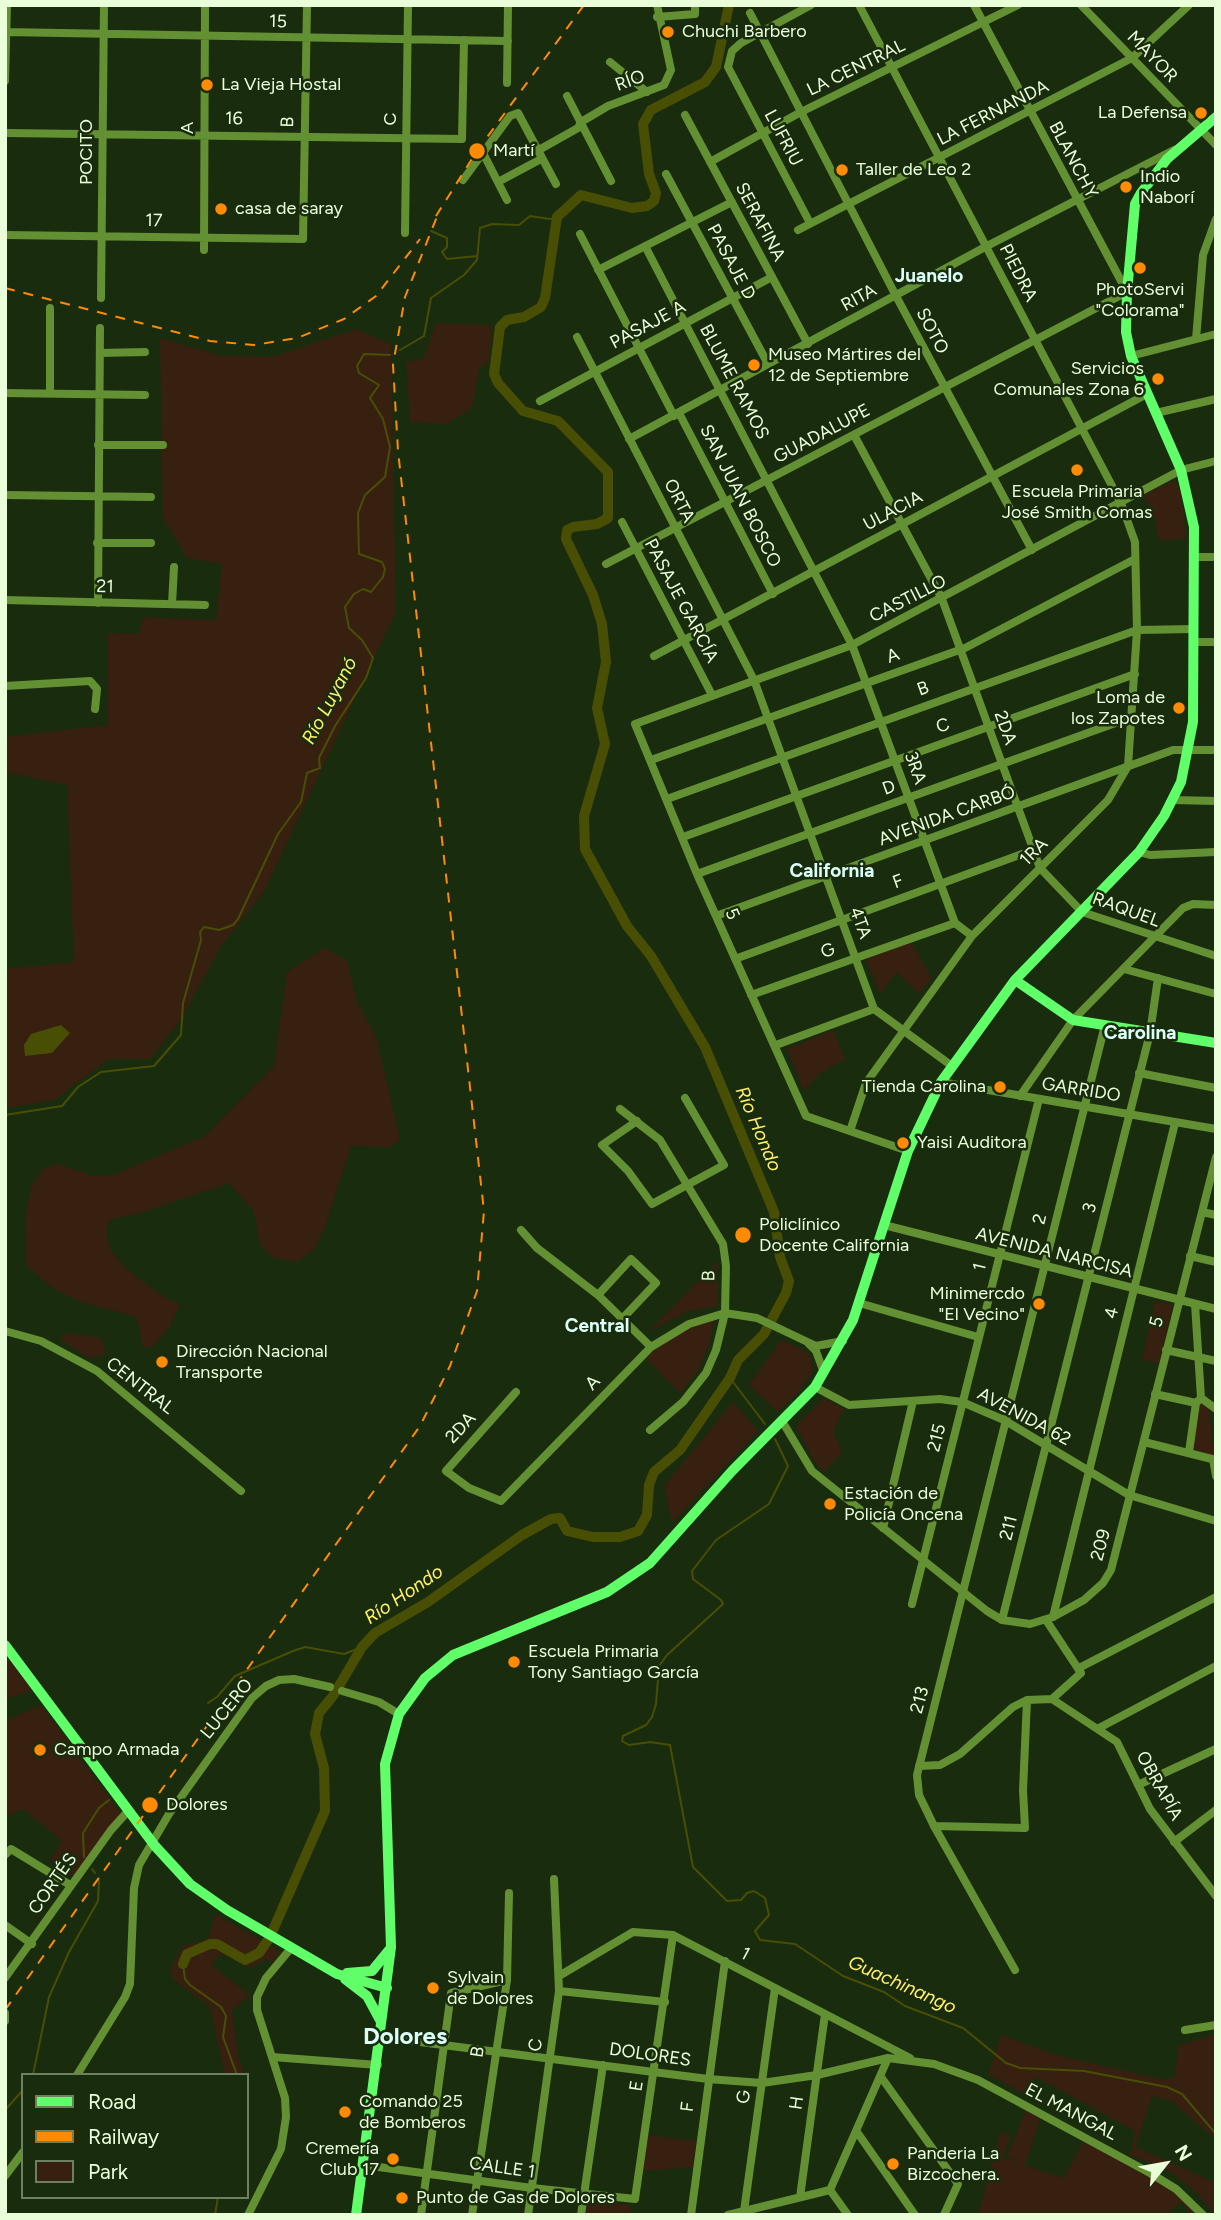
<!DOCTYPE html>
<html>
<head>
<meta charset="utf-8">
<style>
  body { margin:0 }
  #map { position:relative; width:1221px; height:2220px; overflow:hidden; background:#1a2c0e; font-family:Figtree,sans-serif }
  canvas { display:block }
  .frame { position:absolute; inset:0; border:7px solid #eaffd9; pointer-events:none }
  .legend { position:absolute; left:21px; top:2073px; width:228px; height:126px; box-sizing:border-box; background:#1a2c0e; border:2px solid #6d805f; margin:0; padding:9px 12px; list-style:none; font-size:21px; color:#eaffd9 }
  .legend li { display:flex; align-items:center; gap:14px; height:35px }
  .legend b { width:35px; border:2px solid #6d805f }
  .north { position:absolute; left:1130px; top:2129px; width:70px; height:70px; -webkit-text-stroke:5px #1a2c0e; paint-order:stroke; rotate:59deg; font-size:19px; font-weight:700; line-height:28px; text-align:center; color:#eaffd9 }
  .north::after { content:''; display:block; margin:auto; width:24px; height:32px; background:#eaffd9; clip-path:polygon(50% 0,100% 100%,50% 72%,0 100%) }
</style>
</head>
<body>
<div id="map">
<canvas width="1221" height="2220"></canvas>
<div class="frame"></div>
<ul class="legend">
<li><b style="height:9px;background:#60ff6a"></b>Road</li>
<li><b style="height:9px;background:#ff8b05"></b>Railway</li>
<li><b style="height:19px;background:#372010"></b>Park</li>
</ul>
<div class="north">N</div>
</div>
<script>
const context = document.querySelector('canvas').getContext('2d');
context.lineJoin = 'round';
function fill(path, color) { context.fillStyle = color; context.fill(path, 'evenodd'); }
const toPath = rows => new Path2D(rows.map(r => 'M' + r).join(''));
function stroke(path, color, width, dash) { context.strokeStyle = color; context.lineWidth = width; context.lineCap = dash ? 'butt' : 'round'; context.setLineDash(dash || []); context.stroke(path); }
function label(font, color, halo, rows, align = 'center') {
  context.font = font + ' Figtree,sans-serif'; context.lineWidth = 5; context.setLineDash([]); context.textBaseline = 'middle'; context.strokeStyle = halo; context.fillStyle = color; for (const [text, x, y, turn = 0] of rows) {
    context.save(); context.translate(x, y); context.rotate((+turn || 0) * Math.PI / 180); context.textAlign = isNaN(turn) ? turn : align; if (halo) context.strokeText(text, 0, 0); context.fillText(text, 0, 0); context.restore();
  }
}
fill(toPath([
  [436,323,492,325,489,361,480,367,472,408,447,424,410,422,406,362,423,359],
  [356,329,391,344,396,612,264,891,221,946,182,1018,150,1059,109,1059,54,1100,5,1108,5,969,74,962,67,785,5,772,5,737,107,725,108,633,138,634,144,617,216,620,222,564,187,558,163,518,160,338,223,356,272,357],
  [1175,480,1181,493,1186,538,1159,541,1155,518,1144,495],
  [911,942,932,978,919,994,897,972,880,993,865,957],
  [325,948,347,961,357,1002,376,1037,400,1139,390,1147,351,1146,324,1230,314,1250,297,1262,271,1257,260,1244,254,1212,229,1183,140,1213,109,1220,106,1232,110,1249,123,1266,159,1294,180,1305,169,1328,151,1348,143,1347,137,1317,81,1302,51,1287,26,1265,25,1214,32,1185,44,1168,59,1164,90,1175,113,1175,205,1136,274,1066,287,972],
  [833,1030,845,1059,819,1074,804,1091,787,1049],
  [718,1261,718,1306,688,1311,648,1332],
  [1155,1301,1173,1305,1159,1363,1142,1360],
  [714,1319,709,1345,698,1370,680,1393,646,1359,664,1341,694,1325],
  [69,1333,101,1338,106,1351,102,1356,89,1358,59,1339],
  [781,1340,805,1351,811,1357,813,1371,797,1394,777,1412,749,1385],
  [824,1398,844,1409,833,1432,842,1452,824,1472,814,1461,796,1426],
  [733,1402,758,1431,672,1523,664,1486],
  [1202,1402,1209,1410,1214,1457,1193,1448,1199,1403],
  [5,1655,17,1665,34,1689,5,1700],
  [41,1705,121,1814,73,1877,50,1860,62,1841,23,1809,5,1817,5,1721],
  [215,1914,280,1951,272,1963,266,1959,250,1968,221,1953,211,1965,250,1995,232,2010,238,2057,245,2075,225,2075,210,2007,173,1979,170,1969,183,1946,208,1939],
  [1216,2034,1216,2140,1172,2101,1152,2096,1135,2147,1216,2183,1216,2215,1194,2190,1167,2170,1130,2155,1135,2131,1036,2077,1026,2095,988,2074,1001,2035,1056,2055,1165,2080,1175,2076,1178,2046],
  [1027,2108,1041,2116,1025,2165,1007,2156],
  [1000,2132,1010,2136,1003,2157,1063,2178,1084,2141,1152,2173,1185,2200,1196,2215,1192,2215,1181,2202,1166,2215,978,2215],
  [648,2135,696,2141,693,2167,642,2171],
  [588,2200,630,2205,633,2215,586,2215]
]), '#372010');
fill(toPath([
  [61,1025,70,1033,52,1053,25,1056,24,1045,31,1034]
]), '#494e05');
stroke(toPath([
  [431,231,447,238,447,247,442,252,447,259,477,256],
  [400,350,424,336,431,298,464,275,477,260,480,228,492,224,519,225,530,216,550,219,557,217],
  [5,1115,62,1106,78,1087,101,1072,154,1066,181,1035,183,1003,201,940,200,932,204,927,219,930,233,925,238,919,278,834,301,802,307,773,320,768,319,758,335,726,366,678,373,658,362,640,349,628,345,607,354,594,363,589,371,592,383,577,385,569,382,562,359,554,358,513,365,495,385,477,390,447,383,419,370,398,379,385,359,373,357,366,364,354,390,355],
  [730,1378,765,1424],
  [775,1439,788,1466,769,1504,716,1540,692,1571,693,1579,721,1600,723,1604,667,1655,659,1666,656,1704,652,1717,646,1725,623,1736,622,1741,629,1745,650,1742,670,1745,693,1867,727,1901,741,1900,747,1893,754,1891,765,1898,769,1915,755,1931,760,1940,795,1944,843,1976,884,1992,905,2006,963,2028,1006,2063,1020,2068,1084,2071,1167,2087,1182,2094,1216,2134],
  [208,1703,217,1697,235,1676,293,1651,305,1647,344,1654,362,1647],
  [84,1857,83,1833,99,1808,109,1800],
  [92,1869,95,1873],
  [183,1964,185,1979,190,1985,221,2007,226,2016,223,2037,237,2075],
  [33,2075,49,1997,69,1952,98,1901,99,1881],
  [5,2110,23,2090],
  [215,2215,218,2197]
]), '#494e05', 2);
stroke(toPath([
  [273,1930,325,1811,324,1768,315,1734,319,1713,333,1696,362,1647,375,1633,428,1602,522,1535,551,1519,560,1518,567,1531,593,1537,620,1537,638,1531,647,1515,649,1485,654,1472,680,1450,730,1378,738,1360,764,1334,786,1293,789,1281,780,1257,774,1212,705,1047,651,956,627,926,585,849,584,816,605,744,597,708,606,662,602,624,593,595,566,539,567,530,573,527,597,524,608,518,608,472,558,421,523,411,498,383,494,374,500,327,507,320,524,317,541,307,545,298,557,217,581,195,632,208,647,206,654,201,656,193,649,174,643,124,651,110,705,82,716,67,729,5],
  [183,1964,187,1954,210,1944,217,1944,245,1960,259,1953,268,1940]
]), '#494e05', 10);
stroke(toPath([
  [1081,5,1216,145],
  [750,13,896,296,1032,550],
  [657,17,695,14,695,5],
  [5,32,508,41],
  [610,62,647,92],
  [5,81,7,5],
  [507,83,508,5],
  [567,96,611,181],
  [685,115,808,344],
  [5,133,462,139,464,40],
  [537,151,578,128,581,122,608,106,664,85,671,70,657,5],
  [483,153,507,200],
  [710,162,801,112,1018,5],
  [666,174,768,364],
  [463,180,510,116,518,113,556,184],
  [498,182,541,159],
  [810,223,728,67,732,51,741,43,811,5],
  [798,230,1132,58,1189,5],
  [405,233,408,5],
  [580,234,674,416],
  [5,235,303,239,307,5],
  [645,246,852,645,955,923,972,936],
  [204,250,205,5],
  [598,270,732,202],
  [101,298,104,5],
  [577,337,754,680,874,1009,952,1066],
  [1196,339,1203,255,1216,219],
  [100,353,145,352],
  [1131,356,1216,334],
  [5,393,145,395],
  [50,393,50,308],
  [540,401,772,277],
  [679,413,773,594],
  [1156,413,1216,399],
  [854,435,942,599,1040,868,1082,912,1216,956],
  [629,439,987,246,1174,150],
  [98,445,163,445],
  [5,495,151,497],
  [622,522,712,695],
  [97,543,151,543],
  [1196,557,1216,557],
  [606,564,1127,292,974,5],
  [5,600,205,605],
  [98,603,100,328],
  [172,604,174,567],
  [1195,642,1216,642],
  [654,656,1147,394],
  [5,686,90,681,97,689,95,709],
  [651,760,965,648,1135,559],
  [667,799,1137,630,1194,629],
  [1172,800,1216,801],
  [683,837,1135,674],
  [1139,852,1150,855,1216,852],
  [697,874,1132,717],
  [716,916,1162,754,1173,750,1216,750],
  [735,959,1033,850],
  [1124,969,1216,994],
  [751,995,955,923],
  [776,1045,874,1009],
  [1139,1073,1216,1088],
  [941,1082,1216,1129],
  [1020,1096,1073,1020,1183,908,1193,904,1216,905],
  [620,1109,660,1140,723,1244,726,1266,725,1313,716,1350,706,1373,683,1402,650,1430],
  [637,1121,602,1145,628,1171,652,1204,724,1165,685,1098],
  [850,1131,866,1083,972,936,1108,800,1128,766,1137,630,1135,542,1121,503,859,5],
  [908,1151,806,1116,697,874,635,724,852,645,1181,470,1216,461],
  [1202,1212,1216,1215],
  [884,1225,1216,1309],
  [521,1230,537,1248,598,1295,651,1347],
  [1190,1256,1216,1262],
  [598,1295,631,1259,656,1283,622,1319],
  [859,1303,978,1337],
  [1195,1304,1201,1398],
  [5,1331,41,1341,97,1371,241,1491],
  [809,1344,816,1351,824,1373],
  [1166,1350,1216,1361],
  [815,1387,849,1405,940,1399,962,1402,1004,1420,1129,1495,1216,1521],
  [516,1392,446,1471,469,1488,501,1501,651,1347,689,1324,725,1313,757,1318,816,1346,843,1341],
  [1155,1394,1196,1403,1201,1398,1216,1409],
  [782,1421,812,1471,987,1611,1002,1620,1030,1624,1053,1617,1084,1600,1103,1583,1111,1570,1216,1157],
  [1144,1442,1216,1460],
  [1189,1452,1196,1403],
  [1213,1459,1216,1476],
  [883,1528,913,1401],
  [912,1604,1039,1099],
  [1053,1617,1175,1123],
  [1002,1620,1150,1033,1158,978],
  [1046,1620,1081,1673,1052,1699],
  [1079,1668,1216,1597],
  [342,1691,379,1702,399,1714],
  [1099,1728,1216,1666],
  [919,1766,940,1765,960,1754,1013,1707,1027,1700,1052,1699,1117,1742,1150,1809,1216,1896],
  [1138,1785,1216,1749],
  [934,1826,1025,1828,1023,1790,1027,1700],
  [1174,1842,1216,1810],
  [5,1855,11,1849,70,1885],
  [5,1925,32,1944],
  [1015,1970,934,1826,919,1795,917,1775,1105,1025],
  [559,1976,633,1932,673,1935,910,2058],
  [5,1978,111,1830,129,1810],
  [559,1991,665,2002],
  [5,2013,5,2021],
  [1185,2030,1216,2025],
  [381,2037,708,2079,762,2083,817,2075,888,2058,934,2064,978,2080,1150,2173,1176,2189,1203,2215],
  [272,2057,378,2065],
  [77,2075,125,1997,130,1984,134,1888,139,1865,169,1814,252,1698,266,1686,279,1680,294,1679,330,1687],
  [881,2077,958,2184,944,2215],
  [857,2132,915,2215],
  [364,2165,532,2188,635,2199,673,1935],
  [5,2176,23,2152],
  [830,2190,888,2058],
  [830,2190,848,2215],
  [800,2197,825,2014],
  [744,2211,775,1988],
  [248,2215,281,2149,286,2117,285,2098,257,2010,257,1997,266,1978,292,1947],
  [421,2215,451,1993,507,1980],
  [472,2215,507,1980,509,1893],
  [528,2215,559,1991,554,1879],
  [581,2215,603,2065],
  [691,2215,725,1961],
  [728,2215,830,2190]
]), '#649034', 8);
stroke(toPath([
  [1015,980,1073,1020,1216,1043],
  [5,1645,155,1846,190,1884,227,1910,337,1974,387,1988],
  [347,1973,372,1971,390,1949],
  [345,1979,367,1996,381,2022],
  [356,2215,391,1947,385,1764,399,1714,425,1678,453,1655,607,1592,650,1563,732,1471,815,1387,853,1320,908,1151,941,1082,1015,980,1139,852,1164,816,1181,782,1193,722,1194,527,1181,470,1131,356,1126,332,1127,292,1135,204,1141,193,1167,159,1216,117]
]), '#60ff6a', 10);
stroke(toPath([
  [436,216,477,151,584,5],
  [5,288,210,341,254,345,297,338,344,319,376,296,420,239],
  [5,2010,420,1426,450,1366,477,1291,484,1211,398,451,393,365,405,297,440,209]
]), '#ff8b05', 2, [10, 9]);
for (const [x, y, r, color] of [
  [668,32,7,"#ff8b05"],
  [207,85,7,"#ff8b05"],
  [1201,113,7,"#ff8b05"],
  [477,151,9,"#ff8b05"],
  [842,170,7,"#ff8b05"],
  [1126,187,7,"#ff8b05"],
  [221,209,7,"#ff8b05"],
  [1140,268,7,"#ff8b05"],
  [754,365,7,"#ff8b05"],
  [1158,379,7,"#ff8b05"],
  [1077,470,7,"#ff8b05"],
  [1179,708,7,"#ff8b05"],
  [1000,1087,7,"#ff8b05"],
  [903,1143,7,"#ff8b05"],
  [743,1235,9,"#ff8b05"],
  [1039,1304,7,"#ff8b05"],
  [162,1362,7,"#ff8b05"],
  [830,1504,7,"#ff8b05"],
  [514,1662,7,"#ff8b05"],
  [40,1750,7,"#ff8b05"],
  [150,1805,9,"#ff8b05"],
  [433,1988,7,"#ff8b05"],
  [345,2112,7,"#ff8b05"],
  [393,2159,7,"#ff8b05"],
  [893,2164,7,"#ff8b05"],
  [402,2198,7,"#ff8b05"]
]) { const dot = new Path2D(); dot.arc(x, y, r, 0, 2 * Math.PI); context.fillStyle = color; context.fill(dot); stroke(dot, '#1a2c0e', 2.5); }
label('18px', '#eaffd9', '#1a2c0e', [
  ["15",278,22,1],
  ["MAYOR",1152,57,46],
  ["LA CENTRAL",856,68,-26],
  ["RÍO",630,81,-20],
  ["LA FERNANDA",993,113,-27],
  ["16",234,119,1],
  ["C",391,119,-90],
  ["B",288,122,-88],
  ["A",188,128,-90],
  ["LUFRIU",783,138,62],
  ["POCITO",87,152,-90],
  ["BLANCHY",1073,160,62],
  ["17",154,221,1],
  ["SERAFINA",760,222,62],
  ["PASAJE D",731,262,62],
  ["PIEDRA",1018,273,63],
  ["RITA",859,298,-29],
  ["PASAJE A",648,325,-28],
  ["SOTO",932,331,62],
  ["BLUME RAMOS",734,382,62],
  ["GUADALUPE",822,434,-28],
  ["SAN JUAN BOSCO",740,496,63],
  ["ORTA",679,501,63],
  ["ULACIA",893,511,-28],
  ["21",105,587,1],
  ["CASTILLO",908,599,-27],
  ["PASAJE GARCÍA",681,601,62],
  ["A",893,656,-19],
  ["B",923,689,-20],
  ["C",943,726,-19],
  ["2DA",1005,728,70],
  ["3RA",915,768,70],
  ["D",889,788,-20],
  ["AVENIDA CARBÓ",947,816,-20],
  ["1RA",1034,852,-45],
  ["F",898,882,-20],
  ["RAQUEL",1126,910,20],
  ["5",732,914,66],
  ["4TA",860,923,70],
  ["G",828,951,-20],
  ["GARRIDO",1081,1090,9],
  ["3",1090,1208,-76],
  ["2",1040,1219,-76],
  ["AVENIDA NARCISA",1054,1253,14],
  ["1",980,1267,-76],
  ["B",709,1276,-89],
  ["4",1112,1313,-76],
  ["5",1157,1322,-76],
  ["A",593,1383,-46],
  ["CENTRAL",140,1386,38],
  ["AVENIDA 62",1024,1417,28],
  ["2DA",461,1428,-47],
  ["215",937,1438,-76],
  ["211",1009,1528,-76],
  ["209",1101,1545,-75],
  ["213",920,1700,-75],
  ["LUCERO",227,1709,-51],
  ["OBRAPÍA",1159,1786,61],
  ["CORTÉS",53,1884,-55],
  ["1",745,1954,28],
  ["C",536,2045,-82],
  ["B",478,2052,-81],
  ["DOLORES",650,2055,8],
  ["E",637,2086,-81],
  ["G",744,2097,-82],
  ["H",797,2103,-82],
  ["F",688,2107,-83],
  ["EL MANGAL",1071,2112,28],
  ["CALLE 1",502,2168,8]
]);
label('18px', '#eaffd9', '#1a2c0e', [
  ["Chuchi Barbero",682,32],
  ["La Vieja Hostal",221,85],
  ["La Defensa",1187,113,"right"],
  ["Martí",493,151],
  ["Taller de Leo 2",856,170],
  ["Indio",1140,177],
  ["Naborí",1140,198],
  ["casa de saray",235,209],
  ["PhotoServi",1140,290,"center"],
  ["\"Colorama\"",1140,311,"center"],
  ["Museo Mártires del",768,355],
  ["12 de Septiembre",768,376],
  ["Servicios",1144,369,"right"],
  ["Comunales Zona 6",1144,390,"right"],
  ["Escuela Primaria",1077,492,"center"],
  ["José Smith Comas",1077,513,"center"],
  ["Loma de",1165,698,"right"],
  ["los Zapotes",1165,719,"right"],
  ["Tienda Carolina",986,1087,"right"],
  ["Yaisi Auditora",917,1143],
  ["Policlínico",759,1225],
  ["Docente California",759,1246],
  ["Minimercdo",1025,1294,"right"],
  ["\"El Vecino\"",1025,1315,"right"],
  ["Dirección Nacional",176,1352],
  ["Transporte",176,1373],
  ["Estación de",844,1494],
  ["Policía Oncena",844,1515],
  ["Escuela Primaria",528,1652],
  ["Tony Santiago García",528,1673],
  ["Campo Armada",54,1750],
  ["Dolores",166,1805],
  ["Sylvain",447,1978],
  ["de Dolores",447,1999],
  ["Comando 25",359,2102],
  ["de Bomberos",359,2123],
  ["Cremería",379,2149,"right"],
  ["Club 17",379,2170,"right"],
  ["Panderia La",907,2154],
  ["Bizcochera.",907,2175],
  ["Punto de Gas de Dolores",416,2198]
], 'left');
label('bold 19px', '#dbfff8', '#1a2c0e', [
  ["Juanelo",929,276],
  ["California",832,871],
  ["Carolina",1140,1033],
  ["Central",597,1326]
]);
label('italic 19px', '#fff067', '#1a2c0e', [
  ["Río Luyanó",330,701,-62],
  ["Río Hondo",758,1129,67],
  ["Río Hondo",404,1595,-34],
  ["Guachinango",902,1985,24]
]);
label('bold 24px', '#dbfff8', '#1a2c0e', [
  ["Dolores",405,2037]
]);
</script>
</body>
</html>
